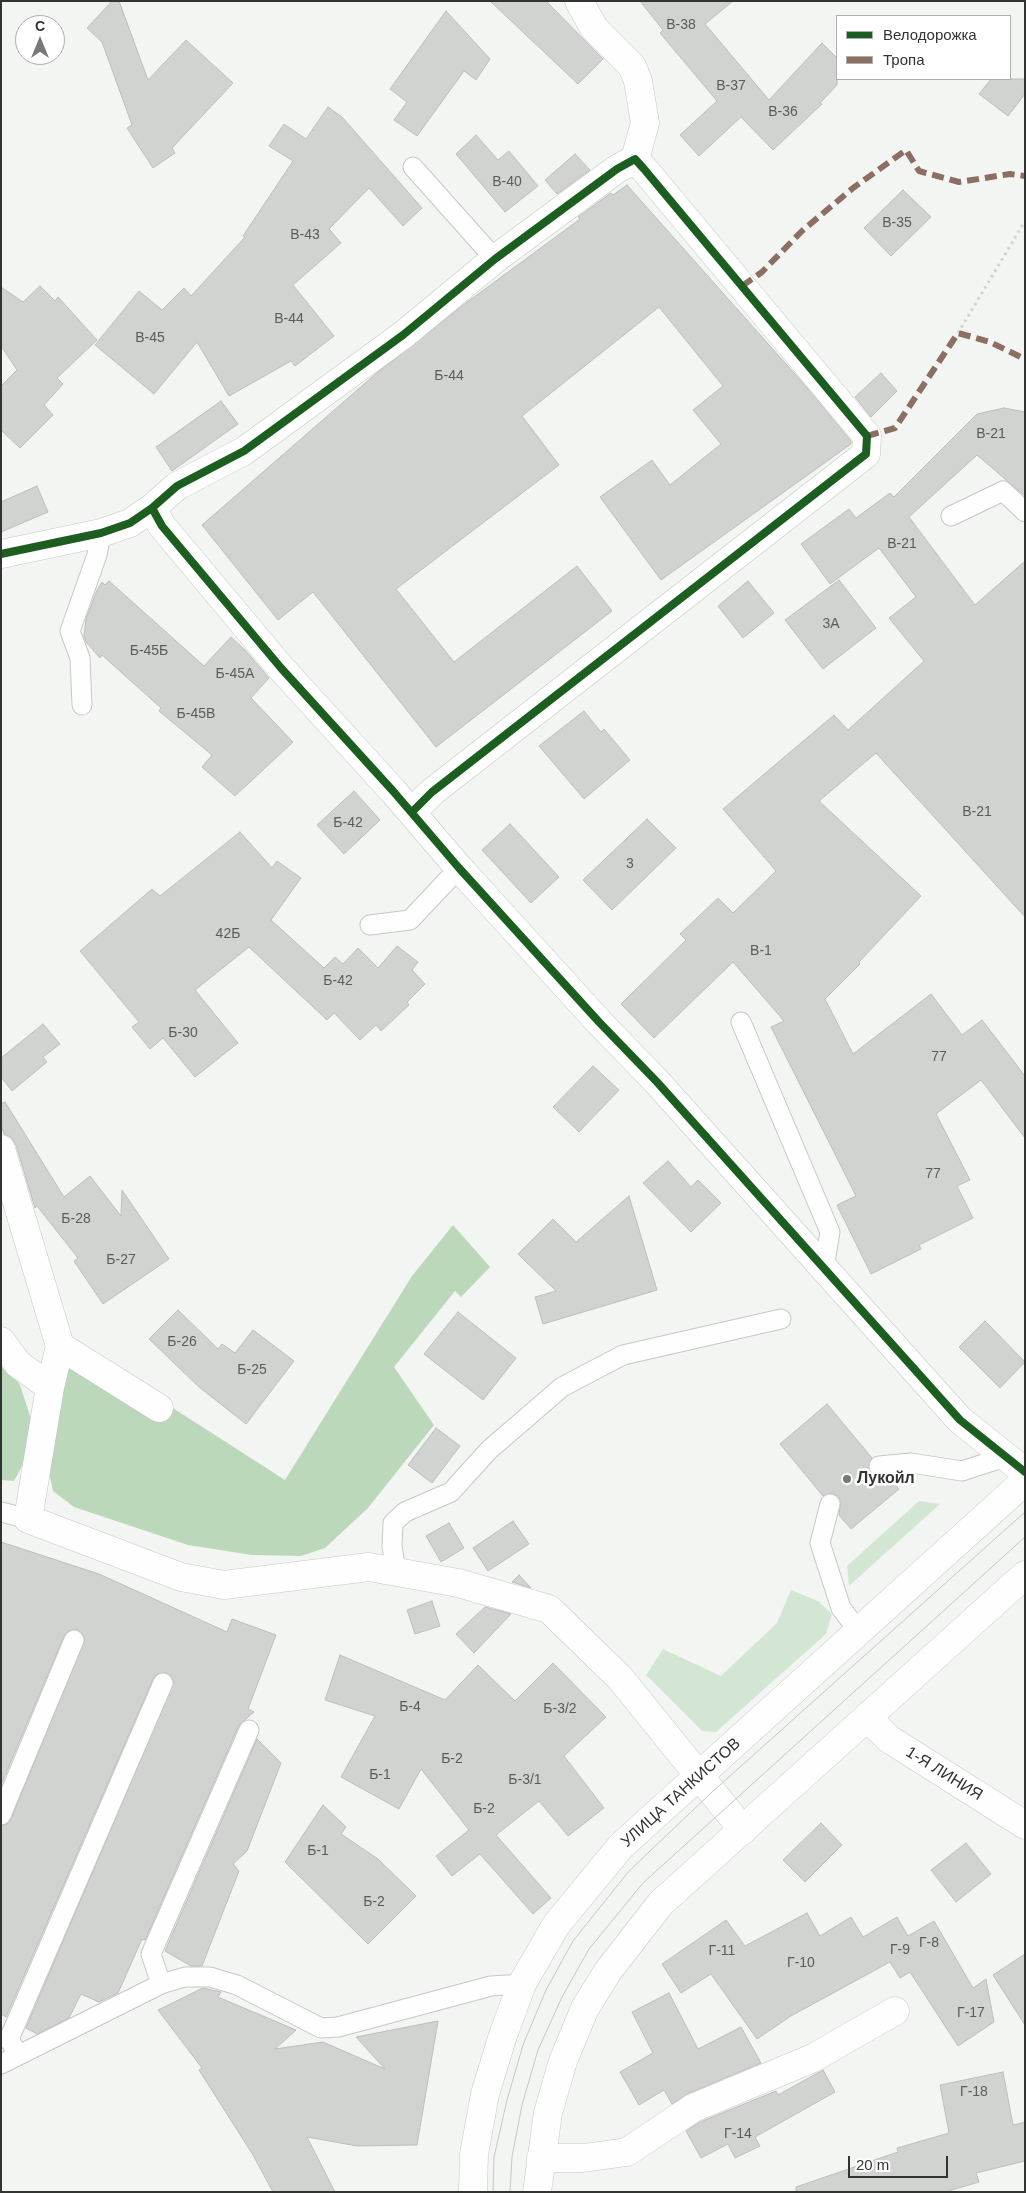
<!DOCTYPE html>
<html>
<head>
<meta charset="utf-8">
<style>
  body { margin:0 }
  #map { position:relative; width:1026px; height:2193px; overflow:hidden; background:#f3f5f3; font-family:Helvetica,sans-serif }
  canvas { display:block }
  .frame { position:absolute; inset:0; border:2px solid #323432; pointer-events:none }
  .legend { position:absolute; left:836px; top:15px; width:175px; height:65px; box-sizing:border-box; background:#fff; border:1px solid #adaead; margin:0; padding:6px 9px; list-style:none; font-size:15px; color:#323432 }
  .legend li { display:flex; align-items:center; gap:10px; height:25px }
  .legend b { width:25px; border:1px solid #adaead }
  .north { position:absolute; left:15px; top:15px; width:50px; height:50px; box-sizing:border-box; background:#fff; border:1px solid #adaead; border-radius:50%; rotate:0deg; font-size:14px; font-weight:700; line-height:20px; text-align:center; color:#323432 }
  .north::after { content:''; display:block; margin:auto; width:18px; height:22px; background:#767876; clip-path:polygon(50% 0,100% 100%,50% 72%,0 100%) }
  .scale { position:absolute; left:848px; top:2156px; width:100px; height:22px; box-sizing:border-box; border:2px solid #323432; border-top:0; padding-left:6px; font-size:15px; line-height:18px; white-space:nowrap; color:#323432; -webkit-text-stroke:4px #fff; paint-order:stroke }
</style>
</head>
<body>
<div id="map">
<canvas width="1026" height="2193"></canvas>
<div class="frame"></div>
<ul class="legend">
<li><b style="height:6px;background:#1b5e20"></b>Велодорожка</li>
<li><b style="height:6px;background:#8d6e63"></b>Тропа</li>
</ul>
<div class="north">С</div>
<div class="scale">20 m</div>
</div>
<script>
const context = document.querySelector('canvas').getContext('2d');
context.lineJoin = 'round';
function fill(path, color) { context.fillStyle = color; context.fill(path, 'evenodd'); }
const toPath = rows => new Path2D(rows.map(r => 'M' + r).join(''));
function stroke(path, color, width, dash) { context.strokeStyle = color; context.lineWidth = width; context.lineCap = dash ? 'butt' : 'round'; context.setLineDash(dash || []); context.stroke(path); }
function label(font, color, halo, rows, align = 'center') {
  context.font = font + ' Helvetica,sans-serif'; context.lineWidth = 5; context.setLineDash([]); context.textBaseline = 'middle'; context.strokeStyle = halo; context.fillStyle = color; for (const [text, x, y, turn = 0] of rows) {
    context.save(); context.translate(x, y); context.rotate((+turn || 0) * Math.PI / 180); context.textAlign = isNaN(turn) ? turn : align; if (halo) context.strokeText(text, 0, 0); context.fillText(text, 0, 0); context.restore();
  }
}
fill(toPath([
  [919,1501,940,1504,849,1586,847,1566],
  [791,1590,818,1601,832,1614,826,1634,716,1732,702,1731,646,1675,663,1649,721,1676,777,1623]
]), '#d3e6d3');
fill(toPath([
  [453,1225,490,1267,461,1297,455,1291,394,1367,434,1425,368,1508,325,1548,301,1556,252,1555,188,1545,74,1507,53,1491,49,1472,70,1342,285,1480,412,1276],
  [1,1360,20,1385,33,1425,28,1455,14,1481,1,1480]
]), '#bbd8bb');
const building = toPath([
  [112,1,119,1,148,80,186,40,233,83,172,148,175,153,153,168,127,128,132,125,102,42,87,28,112,1],
  [490,1,546,1,603,59,578,84,490,1],
  [640,1,733,1,705,24,769,100,822,43,837,58,837,85,820,103,822,104,773,150,741,117,699,156,680,135,717,101,660,33,663,30,640,1],
  [446,11,490,59,476,80,464,71,417,136,394,120,407,102,390,89,446,11],
  [991,79,1025,79,1025,94,1008,116,979,94,991,79],
  [328,107,342,117,422,208,403,226,369,188,329,229,341,243,293,285,334,336,295,366,291,361,229,396,197,342,154,394,95,345,139,291,162,310,184,288,191,296,245,237,243,236,293,161,269,146,284,124,306,139,328,107],
  [476,135,498,160,509,151,538,186,505,212,456,154,476,135],
  [575,154,590,170,557,194,545,180,575,154],
  [627,185,802,382,851,441,851,444,661,580,600,497,652,460,670,485,721,444,693,410,723,386,659,307,522,416,559,465,396,589,454,662,577,566,612,611,436,747,313,592,278,620,202,525,378,372,466,303,580,219,578,217,611,193,613,195,627,185],
  [903,190,931,217,891,256,864,228,903,190],
  [40,286,55,301,58,297,97,340,57,378,63,384,44,405,53,415,20,448,1,430,1,386,17,370,1,346,1,287,23,302,40,286],
  [881,373,897,391,871,417,855,397,881,373],
  [221,401,238,424,172,471,156,447,221,401],
  [1004,408,1025,412,1025,496,977,455,909,517,975,605,1025,561,1025,917,876,753,819,801,921,896,859,962,860,964,825,999,853,1054,931,994,962,1035,982,1020,1025,1076,1025,1138,981,1080,936,1114,970,1180,957,1186,973,1218,919,1245,921,1249,871,1274,837,1205,856,1196,771,1027,784,1021,733,962,654,1038,621,1004,686,940,680,934,718,898,733,913,776,871,723,809,834,715,848,730,924,661,889,618,916,597,879,548,830,584,801,544,849,509,856,518,890,493,894,497,977,414,1004,408],
  [37,486,48,512,1,532,1,502,37,486],
  [839,580,876,628,823,669,785,620,839,580],
  [109,581,204,666,231,637,245,650,269,678,251,698,293,742,235,796,202,767,212,755,159,711,161,708,102,655,100,658,86,642,84,636,86,619,97,590,102,582,105,585,109,581],
  [748,581,774,613,743,638,718,606,748,581],
  [584,711,601,732,604,729,630,760,584,799,539,746,584,711],
  [354,791,380,820,344,854,317,825,354,791],
  [647,819,676,848,612,910,583,880,647,819],
  [510,824,559,877,531,903,482,850,510,824],
  [240,832,272,868,277,861,301,878,271,920,324,968,335,957,343,964,358,948,378,968,397,946,418,962,412,970,425,984,407,1002,409,1005,381,1031,376,1025,360,1040,334,1013,327,1020,249,947,195,990,238,1043,195,1077,163,1038,150,1049,132,1027,139,1022,80,951,152,889,160,896,240,832],
  [43,1024,60,1044,43,1057,47,1062,12,1091,1,1077,1,1058,43,1024],
  [593,1066,619,1090,579,1132,553,1107,593,1066],
  [5,1102,64,1197,90,1176,121,1216,122,1190,169,1259,103,1304,74,1261,78,1258,37,1206,35,1208,16,1145,11,1137,4,1134,1,1125,1,1104,5,1102],
  [668,1161,691,1187,698,1180,721,1203,691,1232,643,1183,668,1161],
  [629,1196,657,1290,543,1324,535,1297,556,1291,518,1254,553,1219,576,1242,629,1196],
  [178,1310,218,1349,222,1344,235,1353,253,1330,294,1361,246,1424,199,1387,149,1339,178,1310],
  [458,1312,516,1358,483,1400,424,1354,458,1312],
  [985,1321,1025,1362,1000,1388,959,1347,985,1321],
  [827,1404,872,1458,868,1467,870,1473,875,1476,888,1476,899,1489,851,1529,839,1515,841,1501,838,1496,832,1493,823,1496,780,1444,827,1404],
  [436,1428,460,1446,432,1483,408,1465,436,1428],
  [513,1521,529,1544,488,1571,473,1548,513,1521],
  [449,1523,464,1548,441,1562,426,1536,449,1523],
  [1,1542,99,1574,227,1632,232,1619,276,1635,248,1709,254,1712,239,1725,145,1940,142,1939,118,1993,99,2002,81,1994,69,2018,37,2034,26,2028,174,1682,167,1673,157,1674,153,1679,6,2017,1,2014,1,1826,7,1824,11,1819,85,1639,78,1629,68,1631,64,1636,1,1785,1,1542],
  [519,1575,531,1588,512,1582,519,1575],
  [432,1601,440,1626,415,1634,407,1610,432,1601],
  [485,1607,511,1614,474,1653,456,1634,485,1607],
  [340,1655,445,1700,478,1665,515,1701,553,1663,606,1717,564,1756,604,1808,568,1836,539,1801,496,1835,551,1898,533,1914,480,1854,452,1876,436,1856,469,1830,421,1769,399,1809,341,1777,375,1716,325,1700,340,1655],
  [257,1739,281,1763,247,1851,233,1864,239,1871,202,1966,191,1966,165,1951,257,1739],
  [323,1805,346,1827,341,1834,378,1859,416,1896,368,1944,285,1862,323,1805],
  [821,1823,842,1845,805,1882,783,1860,821,1823],
  [966,1843,991,1874,956,1902,931,1870,966,1843],
  [807,1913,820,1936,851,1917,863,1937,897,1917,908,1936,934,1921,973,1988,986,1979,994,2022,958,2046,910,1972,900,1978,890,1962,791,2016,757,2039,711,1974,681,1993,662,1964,726,1920,745,1946,807,1913],
  [1025,1954,1025,2025,993,1975,1025,1954],
  [203,1988,221,1992,218,1997,296,2030,275,2049,323,2042,385,2069,356,2037,438,2021,417,2145,357,2146,307,2137,335,2192,273,2192,253,2155,199,2070,202,2068,158,2010,203,1988],
  [669,1993,698,2049,741,2027,761,2063,687,2094,672,2104,664,2090,639,2105,620,2072,653,2053,632,2012,669,1993],
  [823,2070,835,2092,755,2137,760,2146,735,2158,728,2144,701,2158,686,2131,700,2122,776,2091,778,2095,823,2070],
  [1003,2072,1013,2125,1025,2122,1025,2161,976,2173,979,2182,945,2192,796,2192,796,2187,898,2152,897,2148,949,2133,940,2085,1003,2072]
]);
fill(building, '#d1d3d1');
stroke(building, '#bdbebc', 1);
const lane = toPath([
  [413,167,495,259],
  [951,516,1003,491,1025,512],
  [82,705,80,658,70,631,97,555,101,533],
  [370,925,410,920,459,868],
  [741,1022,830,1232,824,1268],
  [879,1466,911,1463,962,1471,1005,1457],
  [830,1504,820,1543,841,1608,859,1632],
  [1,1512,28,1519],
  [396,1572,392,1546,393,1523,405,1512,451,1492,489,1450,562,1387,623,1355,781,1319],
  [1,1815,74,1640],
  [161,1984,151,1954,249,1730],
  [18,2055,9,2039,163,1683],
  [1,2064,161,1984,185,1977,210,1977,237,1985,321,2028,338,2027,491,1986,522,1984]
]);
const street = toPath([
  [579,1,594,28,632,66,638,81,645,123,635,159],
  [152,508,177,486,244,451,403,335,495,259,617,169,635,159,644,169,867,436,866,454,432,792,412,812],
  [1,554,101,533,130,523,152,508,162,526,281,668,393,791,459,868,599,1022,657,1082,960,1420,1025,1472],
  [1,1149,60,1346,50,1387,28,1519,181,1577,224,1585,369,1567,458,1583,549,1609,620,1678,743,1830],
  [1,1341,18,1364,50,1387],
  [60,1346,159,1408],
  [867,1717,889,1739,1025,1825],
  [541,2158,583,2158,627,2152,693,2108,813,2058,895,2011]
]);
const secondary = toPath([
  [473,2192,474,2154,485,2094,503,2035,522,1984,556,1925,621,1846,1025,1481],
  [537,2192,548,2113,563,2061,585,2008,608,1971,661,1903,1025,1575]
]);
stroke(lane, '#c6c8c6', 21);
stroke(street, '#c6c8c6', 29);
stroke(secondary, '#c6c8c6', 29);
stroke(toPath([
  [958,333,1025,221]
]), '#d0d2d0', 3, [2.5, 4]);
stroke(lane, '#fdfefd', 19);
stroke(street, '#fdfefd', 28);
stroke(secondary, '#fdfefd', 28);
stroke(toPath([
  [493,2192,494,2157,507,2100,523,2045,546,1990,573,1941,629,1871,711,1793,1025,1512],
  [510,2192,512,2157,522,2105,538,2050,562,1997,589,1949,643,1883,1025,1537]
]), '#c6c7c6', 1);
stroke(toPath([
  [742,286,762,272,802,231,853,188,906,150,919,171,959,182,1010,174,1025,176],
  [867,436,895,428,958,333,990,342,1025,359]
]), '#8d6e63', 6, [12, 6]);
stroke(toPath([
  [152,508,177,486,244,451,403,335,495,259,617,169,635,159,644,169,867,436,866,454,432,792,412,812],
  [1,554,101,533,130,523,152,508,162,526,281,668,393,791,459,868,599,1022,657,1082,960,1420,1025,1472]
]), '#1b5e20', 8);
for (const [x, y, r, color] of [
  [847,1479,5,"#767876"]
]) { const dot = new Path2D(); dot.arc(x, y, r, 0, 2 * Math.PI); context.fillStyle = color; context.fill(dot); stroke(dot, '#fff', 2); }
label('14px', '#5a5c5a', null, [
  ["В-38",681,25],
  ["В-37",731,86],
  ["В-36",783,112],
  ["В-40",507,182],
  ["В-35",897,223],
  ["В-43",305,235],
  ["В-44",289,319],
  ["В-45",150,338],
  ["Б-44",449,376],
  ["В-21",991,434],
  ["В-21",902,544],
  ["3А",831,624],
  ["Б-45Б",149,651],
  ["Б-45А",235,674],
  ["Б-45В",196,714],
  ["В-21",977,812],
  ["Б-42",348,823],
  ["3",630,864],
  ["42Б",228,934],
  ["В-1",761,951],
  ["Б-42",338,981],
  ["Б-30",183,1033],
  ["77",939,1057],
  ["77",933,1174],
  ["Б-28",76,1219],
  ["Б-27",121,1260],
  ["Б-26",182,1342],
  ["Б-25",252,1370],
  ["Б-4",410,1707],
  ["Б-3/2",560,1709],
  ["Б-2",452,1759],
  ["Б-1",380,1775],
  ["Б-3/1",525,1780],
  ["Б-2",484,1809],
  ["Б-1",318,1851],
  ["Б-2",374,1902],
  ["Г-8",929,1943],
  ["Г-9",900,1950],
  ["Г-11",722,1951],
  ["Г-10",801,1963],
  ["Г-17",971,2013],
  ["Г-18",974,2092],
  ["Г-14",738,2134]
]);
label('bold 16px', '#323432', '#fff', [
  ["Лукойл",857,1479]
], 'left');
label('16px', '#323432', '#fff', [
  ["1-Я ЛИНИЯ",944,1774,32],
  ["УЛИЦА ТАНКИСТОВ",681,1793,-42]
]);
</script>
</body>
</html>
